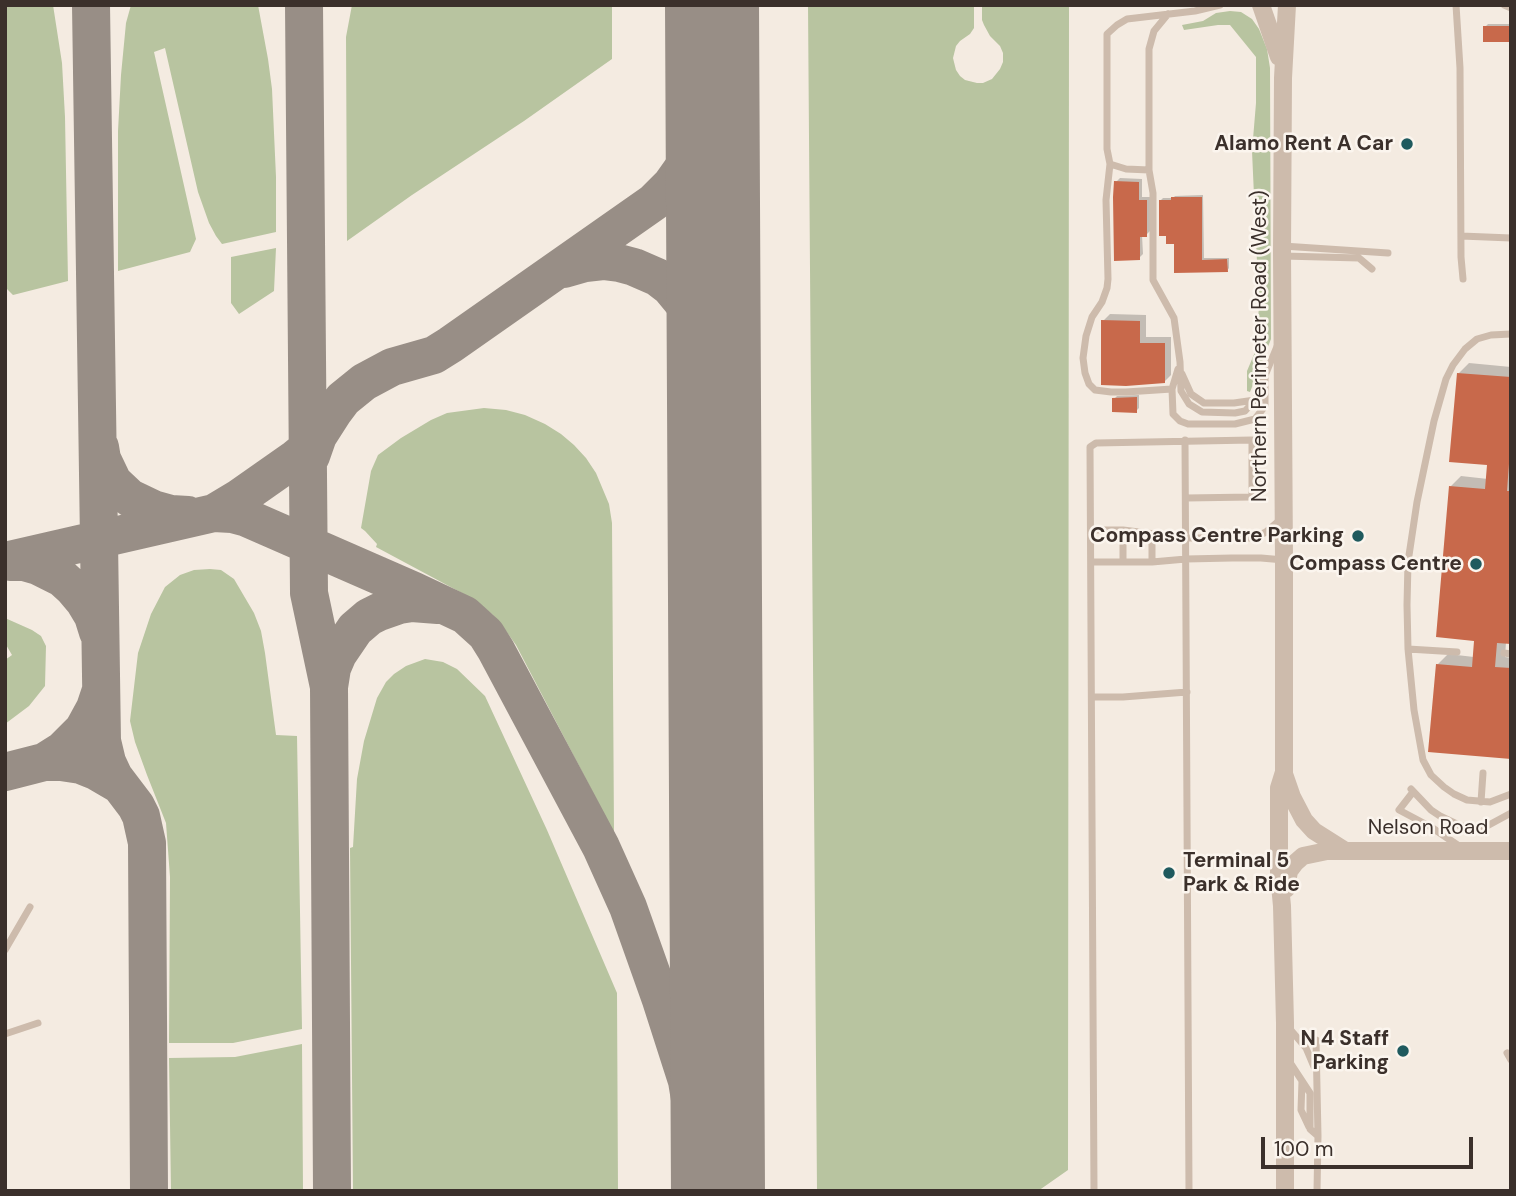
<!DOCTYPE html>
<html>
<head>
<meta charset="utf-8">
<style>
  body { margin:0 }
  #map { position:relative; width:1516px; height:1196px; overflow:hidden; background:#f4ebe1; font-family:"DM Sans",sans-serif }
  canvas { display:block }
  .frame { position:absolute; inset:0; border:7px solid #3b302b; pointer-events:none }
  .scale { position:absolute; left:1261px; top:1137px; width:212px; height:32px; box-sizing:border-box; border:4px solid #3b302b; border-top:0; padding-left:9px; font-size:21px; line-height:24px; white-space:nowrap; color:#3b302b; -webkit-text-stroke:5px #fbf5ee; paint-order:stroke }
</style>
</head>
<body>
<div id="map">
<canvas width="1516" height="1196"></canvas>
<div class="frame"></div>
<div class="scale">100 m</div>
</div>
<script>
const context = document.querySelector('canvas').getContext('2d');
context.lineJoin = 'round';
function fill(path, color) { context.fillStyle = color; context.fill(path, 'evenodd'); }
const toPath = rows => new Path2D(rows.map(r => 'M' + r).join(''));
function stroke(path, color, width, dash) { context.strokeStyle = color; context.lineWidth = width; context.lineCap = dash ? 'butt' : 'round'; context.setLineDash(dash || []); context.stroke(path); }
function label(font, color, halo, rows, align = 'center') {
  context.font = font + ' "DM Sans",sans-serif'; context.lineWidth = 5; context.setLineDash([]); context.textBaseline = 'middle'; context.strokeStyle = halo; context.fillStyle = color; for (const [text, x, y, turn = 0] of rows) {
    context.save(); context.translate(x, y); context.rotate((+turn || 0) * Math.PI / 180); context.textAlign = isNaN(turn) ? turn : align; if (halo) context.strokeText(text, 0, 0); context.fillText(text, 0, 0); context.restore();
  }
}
fill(toPath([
  [6,5,53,5,62,63,65,117,68,281,13,295,6,288],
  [131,5,258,5,268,59,272,89,276,177,276,232,222,244,216,236,209,223,198,192,165,48,154,52,196,239,190,252,118,271,118,131,121,75,126,23],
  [352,5,612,5,612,59,524,121,412,195,347,241,346,37],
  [808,5,974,5,974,28,970,34,960,41,956,46,953,58,956,70,960,76,965,80,977,83,983,83,992,79,1000,69,1003,62,1003,53,1000,46,990,36,984,25,982,20,982,5,1069,5,1068,1170,1038,1191,817,1191],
  [1230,11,1241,12,1252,19,1259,29,1267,49,1270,68,1271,339,1250,392,1247,391,1247,371,1255,352,1259,307,1252,151,1256,103,1256,57,1230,25,1218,25,1184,30,1182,25,1203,21,1216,13],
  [276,248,274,291,239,314,231,303,231,257],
  [484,408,506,410,525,415,545,424,561,434,574,445,586,458,596,473,609,504,612,523,614,833,516,645,506,631,493,615,473,599,376,547,377,544,365,531,361,528,371,471,378,455,401,438,431,420,447,413],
  [210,569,221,570,234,579,254,613,261,631,265,653,276,735,297,736,302,1029,233,1043,169,1043,170,877,166,823,147,775,135,742,130,721,138,653,151,614,165,587,180,575,194,570],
  [5,618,32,630,41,636,46,646,45,686,29,706,5,724,5,660,12,655,5,643],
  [425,659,443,662,457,669,485,696,547,830,617,993,618,1191,353,1191,350,848,353,847,357,779,364,741,377,698,386,682,394,674,406,666],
  [302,1044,303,1191,171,1191,169,1058,235,1057]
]), '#b8c4a0');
fill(toPath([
  [1488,24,1511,24,1511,40,1485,27],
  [1120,178,1142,179,1142,197,1150,197,1150,231,1146,235,1142,235,1143,254,1139,258,1116,182],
  [1203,195,1204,258,1229,258,1229,268,1227,271,1176,271,1175,242,1161,200,1163,198,1173,198,1175,196],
  [1110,314,1146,315,1146,337,1171,337,1171,375,1164,382,1103,321],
  [1469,363,1511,367,1511,643,1506,642,1505,657,1511,658,1511,757,1437,665,1448,654,1474,657,1476,639,1450,487,1461,476,1488,479,1489,464,1458,374],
  [1139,395,1139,408,1136,411,1114,399,1117,396]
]), '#0003');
stroke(toPath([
  [91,5,102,741,107,762,114,777,136,806,141,816,147,843,149,1191],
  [304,5,309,593,329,687,332,1191],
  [564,269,585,263,603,261,619,263,634,267,657,277,670,287,689,310,697,322,714,369],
  [100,447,102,459,113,482,130,498,153,509,171,514,188,515],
  [311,456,318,436,334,411,343,399,364,382,392,367,434,355,450,345,654,202,671,185,688,161,697,142,712,89],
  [214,513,232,514,247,518,414,591,465,615,486,634,496,650,601,847,628,907,661,1000,687,1081,705,1191],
  [5,561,214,513,239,498,296,458,307,449,318,436],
  [10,562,24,562,38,566,62,578,73,588,84,601,93,616,98,632],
  [329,687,332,668,338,654,355,629,369,617,379,612,399,605,412,603,438,605],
  [100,693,95,708,83,730,63,750,44,762,61,762,81,765,96,771,120,785],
  [5,772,44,762]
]), '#988e86', 38);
stroke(toPath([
  [712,5,718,1191]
]), '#988e86', 94);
fill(toPath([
  [1483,26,1511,26,1511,42,1483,42],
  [1114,181,1139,182,1139,200,1147,200,1147,237,1140,237,1140,260,1114,261,1113,197],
  [1171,197,1202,197,1202,260,1227,259,1228,272,1174,273,1174,244,1166,244,1166,236,1159,236,1159,200,1171,200],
  [1101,320,1140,321,1140,343,1165,343,1165,383,1126,386,1101,385],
  [1457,373,1511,377,1511,464,1509,464,1507,491,1511,491,1511,644,1497,643,1495,667,1511,668,1511,759,1428,752,1436,664,1472,667,1474,641,1436,637,1449,486,1485,489,1487,465,1449,462],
  [1137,397,1137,413,1112,412,1112,398]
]), '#c8694b');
stroke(toPath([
  [1456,5,1460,68,1461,257,1463,279],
  [1504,5,1511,8],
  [1168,14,1154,31,1149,49,1149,170,1153,193,1153,280,1174,318,1180,362,1181,391,1189,404,1202,412,1235,413,1245,411,1255,400,1278,344],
  [1110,164,1106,200,1108,279,1107,288,1102,302,1092,317,1086,336,1083,358,1085,373,1089,384,1095,390,1111,392,1126,392,1172,389],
  [1149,170,1126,169,1110,164,1107,149,1107,34,1117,25,1127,19,1195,11,1220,5],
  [1461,236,1511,238],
  [1283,246,1388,253],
  [1283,256,1359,258,1372,269],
  [1511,334,1491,335,1477,339,1465,349,1453,365,1446,379,1434,421,1417,502,1408,562,1407,605,1408,649,1414,710,1423,760,1431,775,1444,787,1454,794,1467,800,1490,802,1511,794],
  [1178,369,1172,389,1173,414,1180,421,1188,424,1235,424,1255,419,1265,406,1265,378],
  [1182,374,1191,394,1204,403,1234,403,1255,400],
  [1185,440,1189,1191],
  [1091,530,1123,530,1186,538,1254,538,1266,532,1280,520],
  [1123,530,1123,562],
  [1152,534,1152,562],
  [1091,562,1152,562,1186,559,1232,558,1261,558,1284,560],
  [1408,649,1457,652],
  [1504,653,1511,654],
  [1092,697,1123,697,1187,692],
  [1411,789,1431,810,1440,816,1461,826,1475,827,1487,826,1511,813],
  [1413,792,1399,810,1431,827,1459,846],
  [1481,802,1483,773],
  [5,950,30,907],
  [1289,1028,1306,1048,1314,1067],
  [5,1034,38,1023],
  [1316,1040,1318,1136],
  [1507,1053,1511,1060],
  [1289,1061,1310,1093,1310,1129,1318,1136,1317,1191],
  [1302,1081,1301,1110,1309,1127],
  [1094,1191,1090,447,1096,443,1252,440,1252,497,1186,498]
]), '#cdbbac', 7);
stroke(toPath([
  [1261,5,1279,57],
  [1284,774,1292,797,1304,820,1314,831,1344,850],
  [1286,889,1289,871,1295,863,1303,856,1327,851,1511,851],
  [1285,1191,1285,1023,1282,906,1279,875,1279,788,1284,772,1284,561,1282,252,1283,78,1287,5]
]), '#cdbbac', 18);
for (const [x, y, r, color] of [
  [1407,144,7,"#1f5a5e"],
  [1358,536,7,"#1f5a5e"],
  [1476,564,7,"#1f5a5e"],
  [1169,873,7,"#1f5a5e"],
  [1403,1051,7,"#1f5a5e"]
]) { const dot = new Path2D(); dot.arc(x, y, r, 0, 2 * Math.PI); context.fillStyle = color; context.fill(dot); stroke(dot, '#fbf5ee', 2.5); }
label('bold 21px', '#3b302b', '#fbf5ee', [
  ["Alamo Rent A Car",1393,144],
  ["Compass Centre Parking",1344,536],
  ["Compass Centre",1462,564],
  ["Terminal 5",1183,861,"left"],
  ["Park & Ride",1183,885,"left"],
  ["N 4 Staff",1389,1039],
  ["Parking",1389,1063]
], 'right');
label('21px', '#3b302b', '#fbf5ee', [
  ["Northern Perimeter Road (West)",1260,346,-90],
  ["Nelson Road",1428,828]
]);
</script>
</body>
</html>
